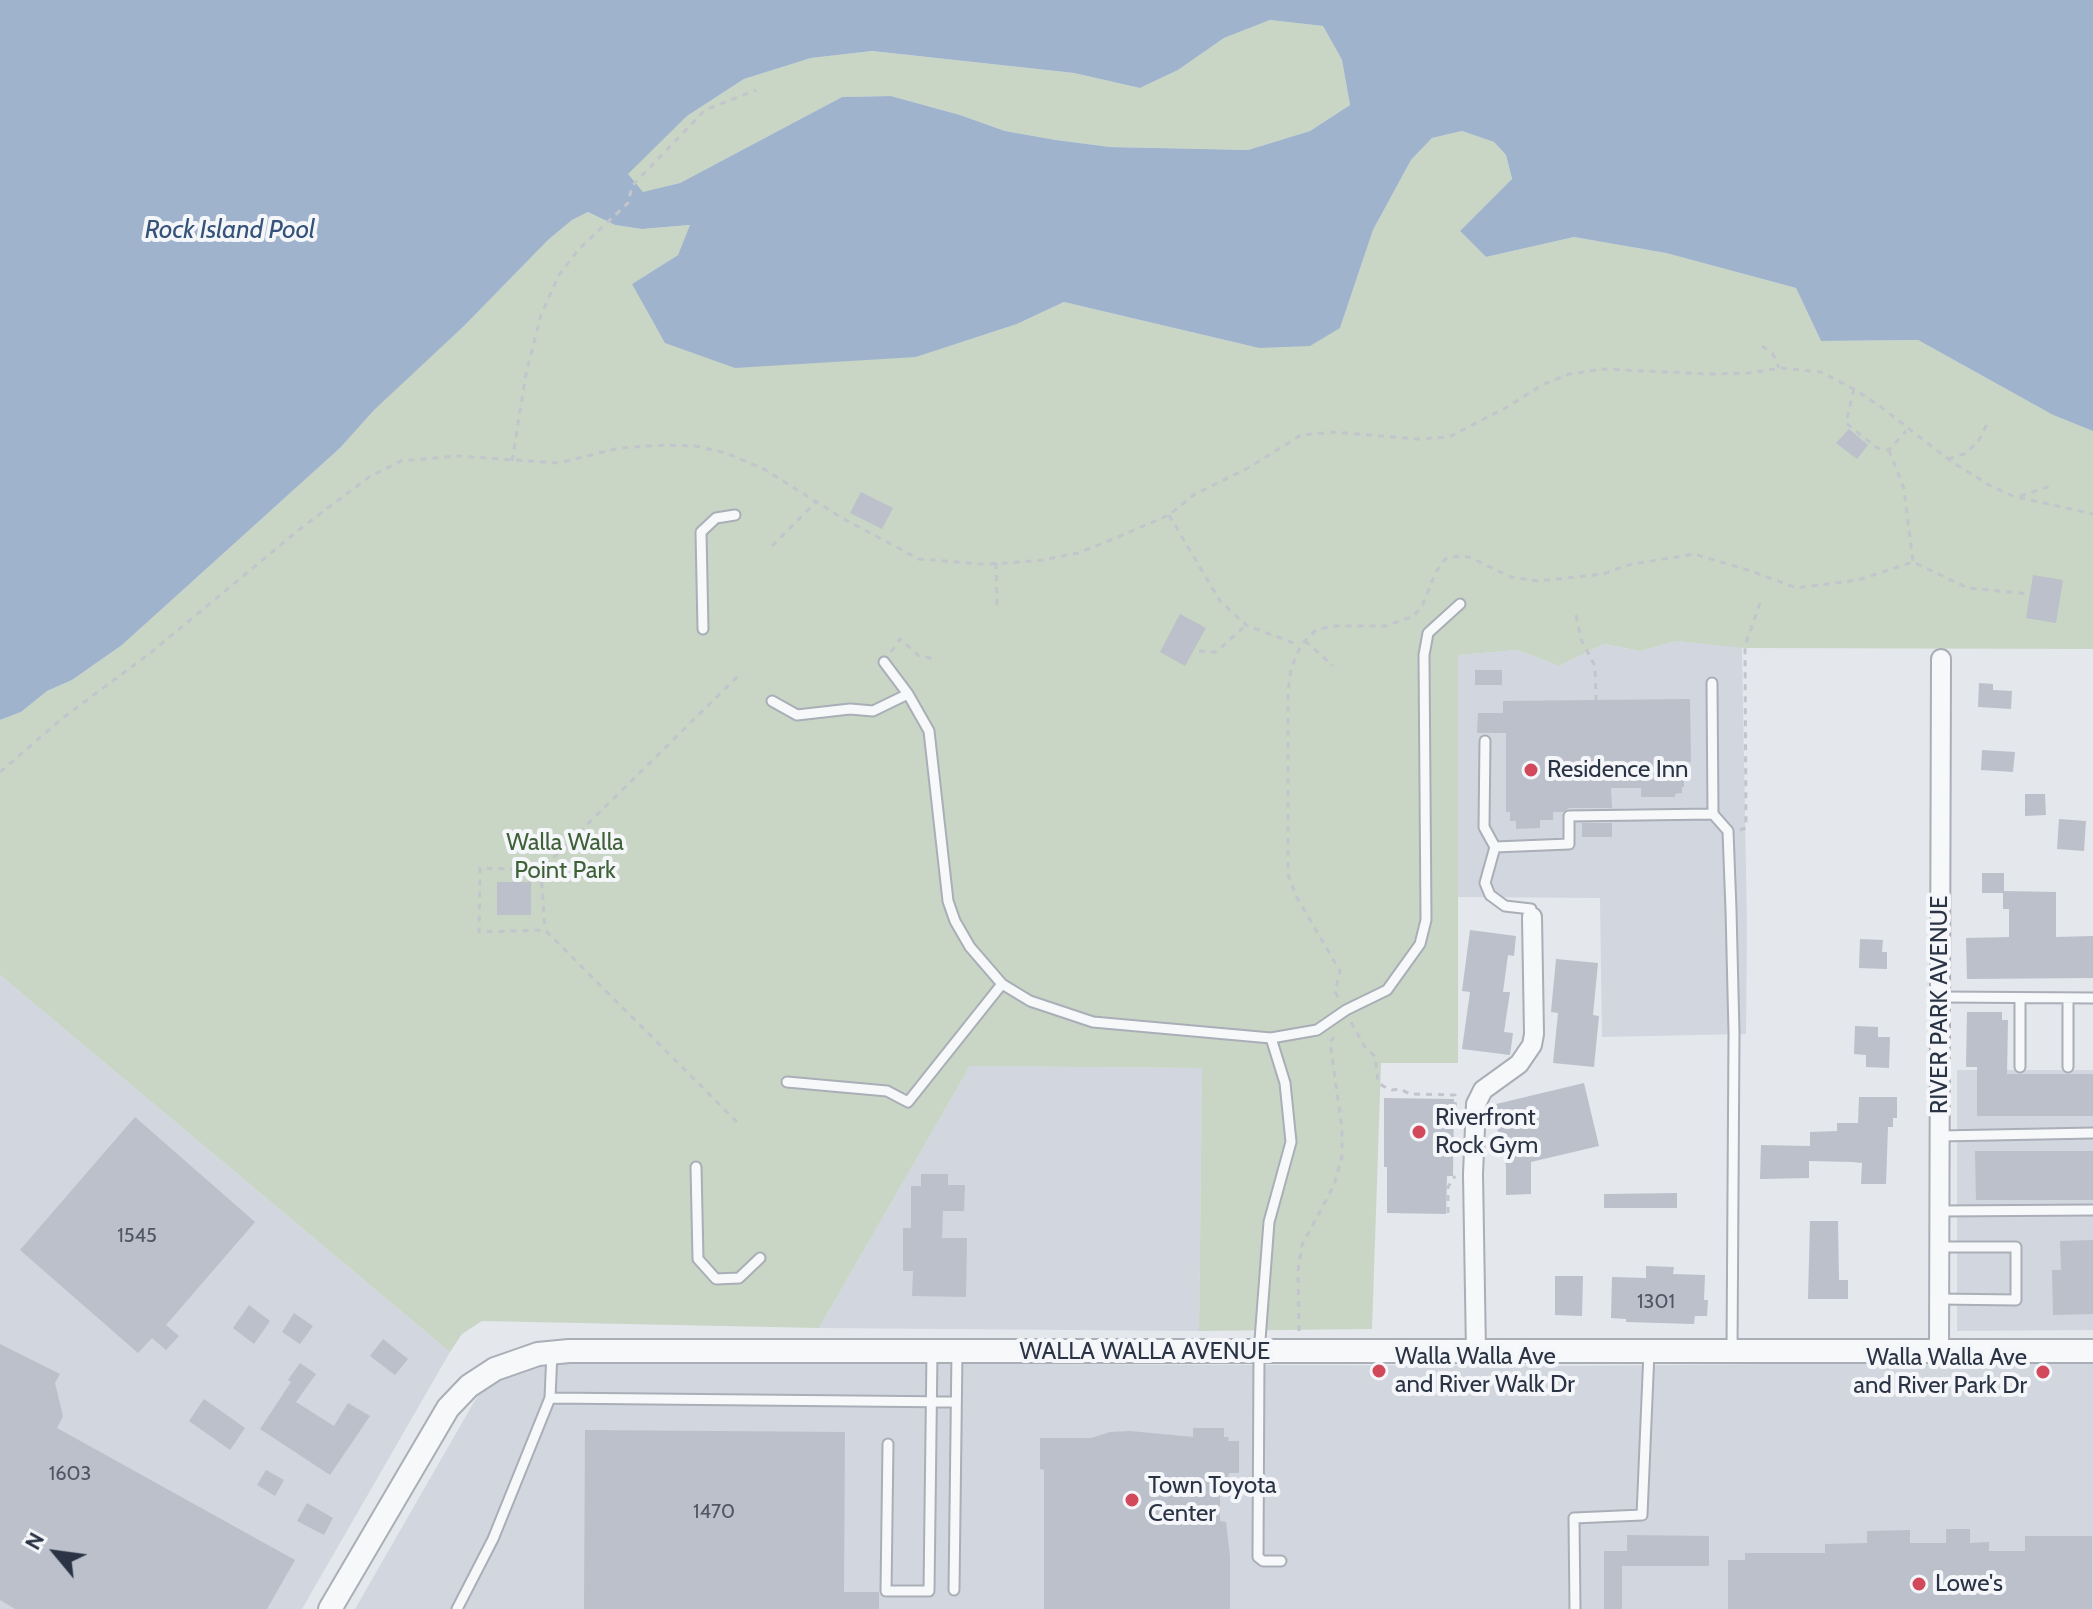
<!DOCTYPE html>
<html>
<head>
<meta charset="utf-8">
<style>
  body { margin:0 }
  #map { position:relative; width:2093px; height:1609px; overflow:hidden; background:#e4e7ec; font-family:Cabin,sans-serif }
  canvas { display:block }
  .north { position:absolute; left:16px; top:1513px; width:80px; height:80px; -webkit-text-stroke:6px #f4f6f9; paint-order:stroke; rotate:299deg; font-size:22px; font-weight:700; line-height:32px; text-align:center; color:#2b3445 }
  .north::after { content:''; display:block; margin:auto; width:28px; height:36px; background:#2b3445; clip-path:polygon(50% 0,100% 100%,50% 72%,0 100%) }
</style>
</head>
<body>
<div id="map">
<canvas width="2093" height="1609"></canvas>
<div class="north">N</div>
</div>
<script>
const context = document.querySelector('canvas').getContext('2d');
context.lineJoin = 'round';
function fill(path, color) { context.fillStyle = color; context.fill(path, 'evenodd'); }
const toPath = rows => new Path2D(rows.map(r => 'M' + r).join(''));
function stroke(path, color, width, dash) { context.strokeStyle = color; context.lineWidth = width; context.lineCap = dash ? 'butt' : 'round'; context.setLineDash(dash || []); context.stroke(path); }
function label(font, color, halo, rows, align = 'center') {
  context.font = font + ' Cabin,sans-serif'; context.lineWidth = 8; context.setLineDash([]); context.textBaseline = 'middle'; context.strokeStyle = halo; context.fillStyle = color; for (const [text, x, y, turn = 0] of rows) {
    context.save(); context.translate(x, y); context.rotate((+turn || 0) * Math.PI / 180); context.textAlign = isNaN(turn) ? turn : align; if (halo) context.strokeText(text, 0, 0); context.fillText(text, 0, 0); context.restore();
  }
}
fill(toPath([
  [1676,641,1742,647,1747,927,1746,1034,1602,1037,1600,898,1458,897,1458,655,1518,650,1559,666,1604,644,1640,651],
  [0,975,450,1352,302,1609,0,1609],
  [970,1066,1202,1068,1199,1331,819,1328],
  [1957,1070,2093,1070,2093,1330,1957,1331],
  [2093,1361,2093,1609,355,1609,474,1402,494,1374,515,1362,1559,1366]
]), '#d2d6de');
fill(toPath([
  [1270,20,1323,26,1342,60,1350,105,1310,131,1248,150,1110,147,1056,140,1005,131,960,115,891,96,842,97,680,183,643,193,627,174,687,116,744,79,811,58,871,51,1074,73,1140,88,1178,70,1224,38],
  [1462,131,1494,142,1506,155,1512,180,1460,231,1486,257,1574,237,1666,253,1796,288,1821,341,1918,340,2053,415,2093,431,2093,649,1745,648,1676,641,1640,651,1604,644,1559,666,1518,650,1458,655,1458,1063,1381,1063,1372,1329,1199,1331,1202,1068,970,1066,819,1328,482,1321,462,1334,450,1352,0,975,0,720,21,712,47,691,72,680,122,645,340,448,373,410,464,326,548,240,572,220,588,212,615,225,642,229,691,225,678,255,632,284,916,357,1017,324,1064,302,1259,348,1340,328,1373,230,1411,160,1432,138]
]), '#c9d6c5');
fill(toPath([
  [0,0,2093,0,2093,431,2053,415,1918,340,1821,341,1796,288,1666,253,1574,237,1486,257,1460,231,1512,179,1506,155,1494,142,1462,131,1432,138,1411,160,1373,230,1340,328,1310,346,1259,348,1064,302,1017,324,916,357,735,368,665,343,632,284,678,255,690,225,642,229,615,225,588,212,572,220,548,240,464,326,374,410,340,448,122,645,72,680,47,691,21,712,0,720],
  [1270,20,1323,26,1342,60,1350,105,1310,131,1248,150,1110,147,1056,140,1005,131,960,115,891,96,842,97,680,183,643,192,628,174,687,116,744,79,811,58,872,51,1074,73,1140,88,1178,70,1224,38]
]), '#9fb4cc');
fill(toPath([
  [1849,429,1868,445,1857,459,1836,443],
  [861,492,893,508,882,529,850,513],
  [2033,575,2063,580,2056,623,2026,618],
  [1180,614,1206,628,1185,666,1160,652],
  [1475,670,1502,670,1502,685,1475,685],
  [1979,683,1993,684,1993,690,2012,691,2011,709,1978,707],
  [1690,699,1691,762,1684,762,1684,787,1682,787,1682,793,1675,794,1675,797,1641,797,1641,788,1611,788,1612,808,1569,808,1563,812,1553,812,1553,820,1540,820,1540,828,1516,829,1516,821,1510,821,1510,812,1506,812,1506,733,1477,733,1478,713,1503,713,1503,701],
  [1982,750,2015,752,2013,772,1981,770],
  [2025,794,2045,794,2046,815,2025,816],
  [2059,819,2086,821,2084,851,2057,849],
  [1582,823,1612,823,1612,837,1582,837],
  [1982,873,2004,873,2004,891,2056,892,2056,937,2093,936,2093,978,1967,979,1966,938,2009,937,2009,909,2003,909,2003,893,1982,893],
  [497,882,531,882,531,915,497,915],
  [1470,930,1516,936,1514,956,1508,955,1503,992,1510,992,1504,1032,1513,1033,1510,1055,1462,1049,1470,992,1462,991],
  [1860,939,1883,940,1882,952,1887,952,1887,969,1859,968],
  [1556,959,1598,963,1593,1015,1599,1016,1594,1067,1553,1063,1558,1013,1551,1012],
  [1967,1012,2002,1012,2002,1020,2008,1020,2007,1074,2093,1074,2093,1116,1977,1116,1977,1067,1966,1067],
  [1855,1026,1878,1027,1878,1037,1890,1037,1889,1068,1866,1067,1866,1055,1854,1054],
  [1584,1083,1599,1146,1531,1162,1531,1194,1506,1195,1506,1166,1492,1105],
  [1859,1097,1897,1097,1897,1118,1893,1118,1893,1127,1888,1127,1886,1184,1861,1184,1862,1163,1852,1162,1809,1161,1809,1178,1760,1179,1761,1145,1810,1146,1810,1132,1837,1131,1837,1123,1858,1123],
  [1384,1098,1454,1099,1453,1176,1447,1176,1446,1214,1387,1213,1387,1167,1384,1167],
  [135,1117,255,1222,166,1325,179,1336,166,1350,152,1338,138,1353,20,1250],
  [1975,1151,2093,1151,2093,1200,1976,1200],
  [921,1174,948,1174,948,1185,965,1185,964,1211,943,1211,942,1238,967,1238,966,1297,912,1296,913,1271,903,1271,903,1228,911,1228,911,1186,921,1186],
  [1677,1193,1677,1208,1604,1208,1604,1194],
  [1810,1221,1838,1221,1839,1280,1848,1280,1848,1299,1808,1299],
  [2093,1240,2093,1314,2053,1315,2052,1270,2061,1270,2060,1241],
  [1646,1266,1674,1267,1673,1274,1705,1275,1704,1300,1708,1300,1707,1316,1695,1316,1694,1324,1626,1322,1626,1319,1611,1318,1612,1277,1646,1278],
  [1555,1276,1583,1276,1582,1316,1555,1315],
  [249,1305,270,1321,254,1344,233,1328],
  [294,1313,313,1326,300,1344,282,1332],
  [383,1339,408,1359,395,1375,370,1356],
  [0,1344,60,1374,55,1383,63,1416,57,1428,295,1560,267,1609,15,1609,0,1600],
  [300,1363,316,1374,296,1402,334,1426,348,1403,370,1416,330,1475,260,1429,291,1382,288,1380],
  [204,1399,245,1428,230,1450,189,1421],
  [1193,1428,1224,1428,1224,1437,1229,1437,1228,1441,1239,1441,1239,1473,1229,1473,1228,1479,1220,1479,1220,1521,1226,1522,1230,1556,1230,1609,1044,1609,1044,1470,1040,1469,1040,1438,1091,1438,1110,1432,1130,1431,1193,1437],
  [585,1430,845,1432,844,1592,879,1592,879,1609,584,1609],
  [266,1470,284,1480,275,1496,257,1485],
  [307,1503,333,1518,324,1535,297,1521],
  [1946,1529,1970,1529,1970,1543,1989,1542,1989,1551,2025,1551,2025,1536,2092,1536,2092,1609,1728,1609,1728,1560,1745,1560,1745,1553,1825,1553,1825,1544,1867,1543,1867,1531,1910,1530,1910,1543,1946,1543],
  [1627,1535,1709,1536,1709,1566,1622,1566,1622,1609,1604,1609,1604,1551,1627,1551]
]), '#bbc0ca');
const service = toPath([
  [703,629,701,532,716,518,735,515],
  [884,662,908,694,929,731,948,901,955,921,970,947,1002,984,1030,1001,1093,1022,1271,1038,1317,1030,1346,1010,1387,990,1420,944,1426,920,1424,655,1428,633,1460,604],
  [1712,683,1713,814,1728,831,1731,910,1734,1033,1732,1351],
  [772,701,797,715,850,709,873,711,908,694],
  [1485,741,1484,827,1495,847],
  [1532,917,1531,909,1505,906,1490,895,1485,883,1495,847,1569,844,1569,816,1713,814],
  [1940,997,2093,998],
  [1271,1038,1285,1083,1291,1142,1269,1222,1259,1353,1258,1557,1263,1561,1281,1561],
  [2020,1067,2020,998],
  [2068,1067,2068,998],
  [787,1082,887,1091,908,1102,1002,984],
  [1940,1136,2093,1133],
  [696,1167,698,1259,716,1279,739,1278,760,1258],
  [1940,1211,2093,1210],
  [1939,1247,2016,1247,2016,1300,1939,1299],
  [550,1398,956,1402],
  [888,1444,886,1591,929,1591,932,1352],
  [954,1590,957,1351],
  [457,1609,493,1539,550,1398,552,1352],
  [1575,1609,1574,1518,1642,1515,1649,1352]
]);
const minor = toPath([
  [1939,1351,1941,659],
  [1476,1352,1473,1174,1476,1104,1483,1090,1519,1064,1532,1045,1534,1034,1532,917]
]);
const tertiary = toPath([
  [330,1609,448,1408,469,1386,495,1369,538,1354,569,1351,2093,1351]
]);
stroke(service, '#a9aeb7', 13);
stroke(minor, '#a9aeb7', 22);
stroke(tertiary, '#a9aeb7', 26);
stroke(toPath([
  [1762,346,1773,354,1779,368],
  [1854,389,1846,423,1877,448,1889,450,1906,431],
  [1889,450,1904,489,1913,562],
  [1948,459,1964,454,1978,442,1988,422],
  [512,461,526,374,541,315,559,275,579,249,628,203,632,186,705,110,756,90],
  [2020,496,2054,485],
  [1169,515,1220,601,1246,625,1299,645],
  [772,546,816,502],
  [996,563,997,605],
  [1576,615,1581,639,1595,666,1596,700],
  [1305,641,1333,666],
  [1199,651,1216,652,1246,625],
  [891,652,900,639,919,656,934,659],
  [0,772,64,717,149,654,300,529,369,477,401,461,457,456,559,463,619,448,664,445,695,446,726,453,764,469,842,518,919,559,981,564,1007,563,1043,560,1078,553,1118,537,1169,515,1195,494,1248,468,1301,435,1334,432,1418,439,1449,437,1507,407,1544,384,1569,374,1602,369,1709,374,1749,373,1781,368,1821,372,1854,389,1881,407,1952,462,1991,486,2013,496,2093,514],
  [1740,830,1746,828,1745,646,1760,603],
  [541,870,545,930],
  [1338,997,1335,992,1340,971,1296,896,1288,874,1288,691,1291,669,1301,645,1316,630,1335,626,1385,626,1414,616,1422,606,1436,572,1445,559,1459,556,1469,557,1511,577,1538,581,1603,574,1628,565,1694,554,1748,570,1797,588,1858,580,1913,562,1968,588,2030,594],
  [1351,1022,1366,1049,1375,1056,1378,1082,1383,1086,1392,1090,1400,1089,1410,1094,1455,1095,1456,1121],
  [737,1122,545,930,479,932,480,868,541,870,741,673],
  [1448,1213,1448,1187,1455,1176],
  [1299,1331,1298,1271,1302,1245,1334,1185,1342,1156,1342,1128,1330,1042,1336,1035]
]), '#c2c5cb', 3, [6, 6]);
stroke(service, '#f7f8fa', 9);
stroke(minor, '#f7f8fa', 18);
stroke(tertiary, '#f7f8fa', 22);
for (const [x, y, r, color] of [
  [1531,770,8,"#d1495b"],
  [1419,1132,8,"#d1495b"],
  [1379,1371,8,"#d1495b"],
  [2043,1372,8,"#d1495b"],
  [1132,1500,8,"#d1495b"],
  [1919,1584,8,"#d1495b"]
]) { const dot = new Path2D(); dot.arc(x, y, r, 0, 2 * Math.PI); context.fillStyle = color; context.fill(dot); stroke(dot, '#f4f6f9', 3); }
label('20px', '#4f5766', null, [
  ["1545",137,1236],
  ["1301",1656,1302],
  ["1603",70,1474],
  ["1470",714,1512]
]);
label('24px', '#2b3445', '#f4f6f9', [
  ["Residence Inn",1547,770],
  ["Riverfront",1435,1118],
  ["Rock Gym",1435,1146],
  ["Walla Walla Ave",1395,1357],
  ["and River Walk Dr",1395,1385],
  ["Walla Walla Ave",2027,1358,"right"],
  ["and River Park Dr",2027,1386,"right"],
  ["Town Toyota",1148,1486],
  ["Center",1148,1514],
  ["Lowe's",1935,1584]
], 'left');
label('24px', '#3f6138', '#f4f6f9', [
  ["Walla Walla",565,843],
  ["Point Park",565,871]
]);
label('24px', '#2b3445', '#f4f6f9', [
  ["RIVER PARK AVENUE",1940,1005,-90],
  ["WALLA WALLA AVENUE",1145,1352]
]);
label('italic 26px', '#34527a', '#f4f6f9', [
  ["Rock Island Pool",230,230]
]);
</script>
</body>
</html>
